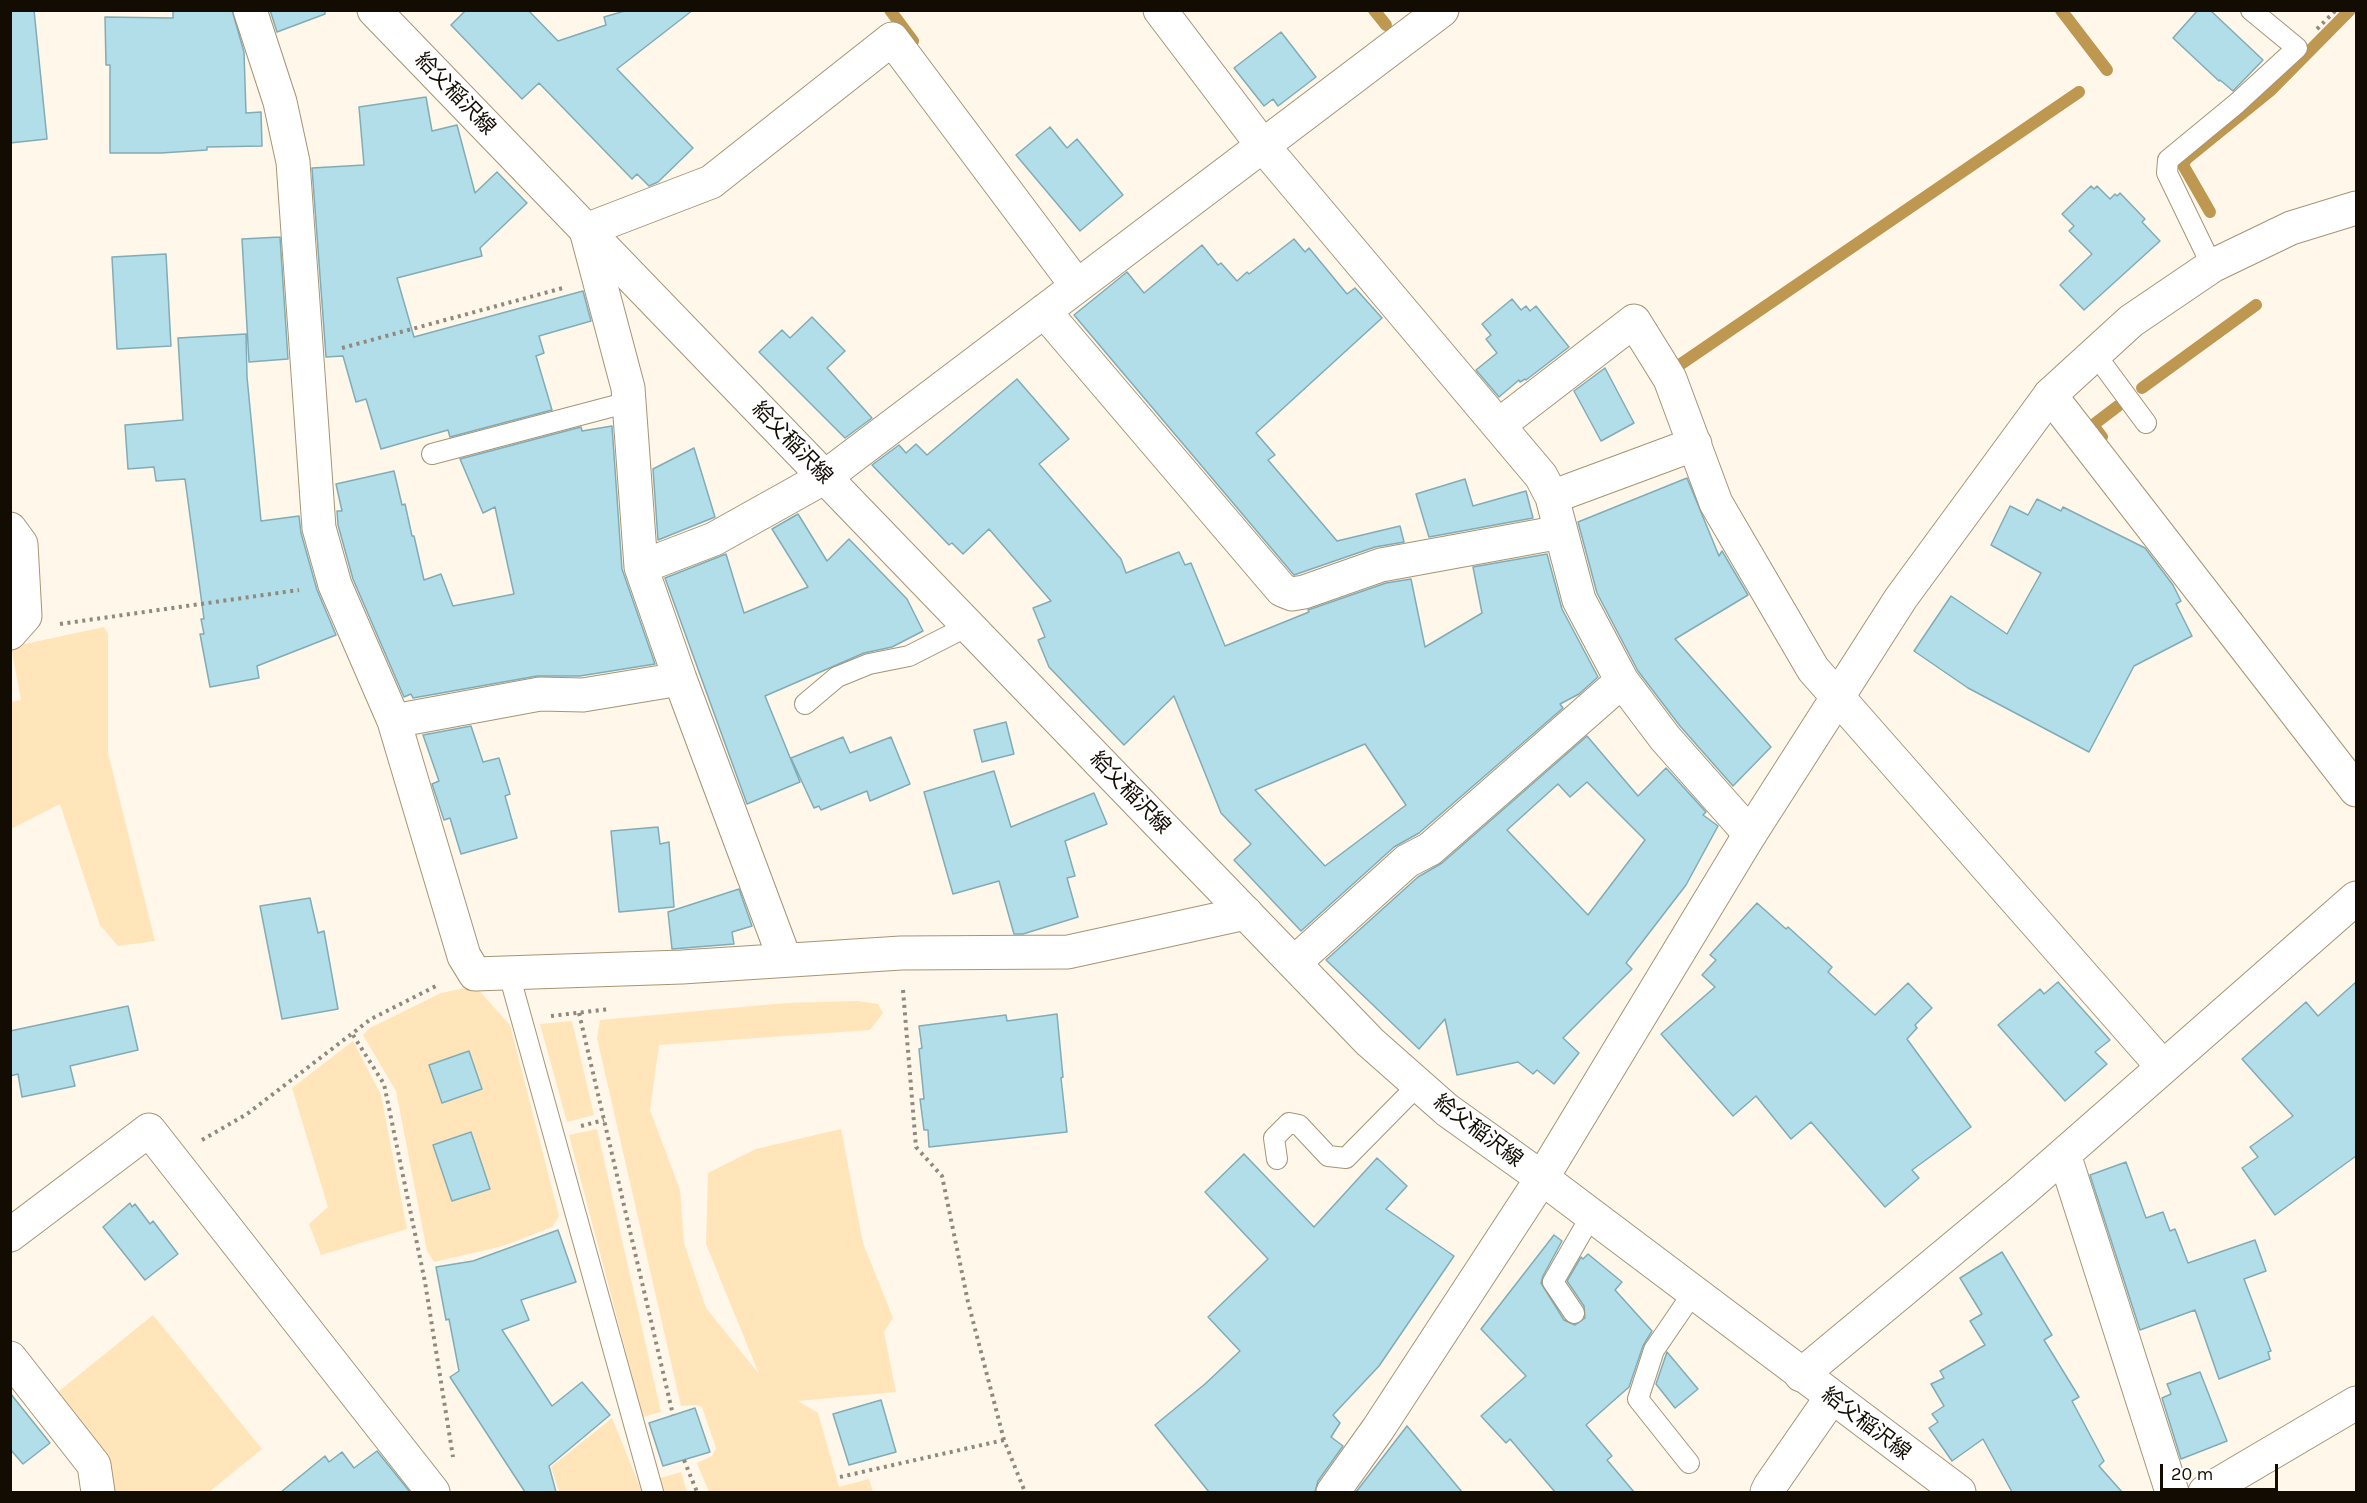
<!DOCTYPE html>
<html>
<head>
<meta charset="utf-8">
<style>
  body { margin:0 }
  #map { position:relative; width:2367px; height:1503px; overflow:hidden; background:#fff7ea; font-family:Karla,sans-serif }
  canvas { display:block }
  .frame { position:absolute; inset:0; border:12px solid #120c03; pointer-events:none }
  .scale { position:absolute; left:2160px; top:1464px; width:118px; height:27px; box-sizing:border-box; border:3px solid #120c03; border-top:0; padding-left:8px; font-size:18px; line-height:21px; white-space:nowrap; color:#120c03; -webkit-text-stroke:4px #fff; paint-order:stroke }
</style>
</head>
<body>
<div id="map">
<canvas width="2367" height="1503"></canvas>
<div class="frame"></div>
<div class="scale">20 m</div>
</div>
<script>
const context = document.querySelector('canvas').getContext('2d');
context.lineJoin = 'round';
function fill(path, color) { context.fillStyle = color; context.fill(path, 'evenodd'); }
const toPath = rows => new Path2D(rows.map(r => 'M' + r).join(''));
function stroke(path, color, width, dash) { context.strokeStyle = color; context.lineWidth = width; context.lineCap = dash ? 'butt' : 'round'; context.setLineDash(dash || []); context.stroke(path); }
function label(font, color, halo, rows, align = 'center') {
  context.font = font + ' Karla,"Noto Sans JP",sans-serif'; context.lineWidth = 5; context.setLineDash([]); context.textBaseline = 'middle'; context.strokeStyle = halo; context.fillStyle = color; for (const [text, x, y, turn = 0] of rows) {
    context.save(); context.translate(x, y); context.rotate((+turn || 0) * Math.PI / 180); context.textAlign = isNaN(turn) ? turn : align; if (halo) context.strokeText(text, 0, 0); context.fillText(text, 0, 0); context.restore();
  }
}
fill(toPath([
  [104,627,108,634,108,753,155,941,118,946,100,925,60,804,11,829,10,702,21,700,11,647],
  [475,986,510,1025,559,1216,552,1227,503,1246,434,1262,427,1251,396,1091,363,1035,370,1028,441,993],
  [858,1001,878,1004,883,1013,870,1030,659,1045,650,1110,680,1190,684,1243,706,1308,759,1374,706,1244,708,1173,756,1149,841,1129,863,1243,893,1318,884,1332,896,1392,798,1401,818,1413,839,1487,869,1479,873,1492,709,1492,697,1463,712,1456,716,1448,702,1407,695,1405,681,1406,597,1038,600,1020,786,1003],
  [572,1021,594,1115,567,1122,540,1024],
  [353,1041,381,1095,407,1229,321,1255,309,1224,328,1207,292,1088],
  [597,1129,661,1412,643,1417,569,1135],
  [153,1315,262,1449,209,1492,107,1492,53,1396],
  [612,1418,642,1492,559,1492,551,1467],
  [681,1472,687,1492,663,1492,660,1478]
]), '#ffe5b9');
stroke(toPath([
  [890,10,913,41],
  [1374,10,1386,25],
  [2061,10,2107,70],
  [2210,212,2183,165,2186,159,2271,90,2350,10],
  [1678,366,2079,92],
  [2142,388,2256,305],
  [2102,437,2093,425,2118,406]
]), '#be9750', 12);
const building = toPath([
  [10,10,34,10,47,139,10,143,10,10],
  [173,10,232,10,244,52,246,113,261,112,262,146,207,147,207,150,161,153,110,153,110,65,106,65,105,17,173,18,173,10],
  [270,10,325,10,325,14,277,32,270,10],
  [466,10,528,10,558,41,606,25,604,17,628,10,693,10,617,69,693,148,658,182,649,186,637,174,632,179,539,83,522,99,451,25,466,10],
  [2198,10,2210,10,2263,60,2233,91,2220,80,2219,81,2173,38,2198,10],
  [1281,32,1316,77,1278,106,1273,99,1264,106,1234,68,1281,32],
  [426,97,432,131,457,125,475,193,497,172,527,203,480,248,482,256,397,278,414,337,583,291,591,321,539,336,544,353,536,356,552,410,450,437,448,430,381,449,366,399,356,402,343,356,326,357,312,168,364,165,359,107,426,97],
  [1050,127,1067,148,1077,139,1123,195,1080,231,1016,155,1050,127],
  [2091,186,2094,189,2097,186,2110,199,2115,194,2117,196,2120,193,2145,219,2142,222,2160,241,2084,310,2060,285,2092,254,2069,231,2074,226,2062,214,2091,186],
  [280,237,288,359,249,362,242,239,280,237],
  [1294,239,1305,252,1309,248,1347,294,1355,288,1382,318,1256,433,1275,455,1268,460,1337,541,1400,526,1404,542,1375,547,1294,575,1074,315,1127,272,1144,293,1202,245,1218,265,1221,263,1237,281,1247,272,1249,274,1294,239],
  [166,254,171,346,117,349,112,257,166,254],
  [1512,299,1521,310,1526,306,1530,311,1536,306,1569,347,1526,380,1525,379,1520,382,1519,380,1499,397,1476,370,1497,353,1486,339,1491,335,1482,324,1512,299],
  [812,317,845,351,827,368,872,418,845,438,759,352,782,330,790,338,812,317],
  [246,334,247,377,261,521,299,516,301,533,317,590,336,635,257,666,259,678,210,687,200,634,204,634,201,619,204,619,185,479,156,481,154,467,128,469,125,425,183,420,178,338,246,334],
  [1605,368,1634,423,1601,441,1574,391,1605,368],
  [1017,379,1069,439,1039,464,1121,559,1126,573,1179,552,1185,565,1191,563,1225,646,1309,612,1308,610,1386,583,1411,579,1425,647,1482,613,1473,567,1547,554,1562,609,1598,677,1579,694,1560,704,1563,708,1419,833,1394,847,1301,931,1234,860,1251,844,1221,813,1174,696,1124,745,1049,667,1038,640,1045,637,1033,608,1051,601,989,529,963,554,952,543,949,545,872,465,899,445,906,453,916,444,927,455,1017,379],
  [1365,744,1406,805,1325,866,1255,790,1365,744],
  [612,426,622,569,655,664,580,676,537,676,413,698,411,694,404,697,353,579,338,525,337,511,342,511,336,484,394,471,402,505,405,504,412,536,414,536,424,580,441,574,453,606,514,594,495,507,483,513,460,459,581,427,582,431,612,426],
  [694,448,715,517,658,540,653,469,694,448],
  [1687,478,1719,556,1722,551,1748,595,1675,639,1771,747,1733,786,1680,726,1638,671,1597,593,1578,522,1687,478],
  [1465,479,1473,506,1526,491,1533,518,1429,537,1416,494,1465,479],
  [2037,499,2061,511,2063,507,2145,548,2173,585,2181,601,2176,604,2192,636,2134,666,2089,752,1968,688,1914,651,1951,596,2007,634,2041,573,1991,545,2010,506,2028,515,2037,499],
  [798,514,827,561,849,539,907,599,923,631,892,647,864,653,765,696,800,782,747,804,665,578,726,554,744,613,808,587,772,529,798,514],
  [1006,722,1014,754,982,762,974,730,1006,722],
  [471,726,483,762,499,758,510,794,505,796,517,838,461,854,450,818,444,820,432,784,439,781,423,735,471,726],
  [1587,736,1638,796,1666,768,1706,812,1703,815,1718,826,1686,885,1626,963,1632,969,1563,1038,1579,1053,1554,1084,1537,1070,1533,1074,1518,1062,1457,1075,1445,1019,1419,1049,1326,960,1418,877,1442,863,1587,736],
  [1587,782,1645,840,1588,915,1507,830,1558,784,1570,797,1587,782],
  [843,737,850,753,891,737,910,784,870,801,867,791,821,810,819,806,814,808,791,758,843,737],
  [994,771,1011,827,1094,793,1107,824,1065,841,1075,876,1067,878,1078,917,1023,934,1014,934,999,881,953,894,924,792,994,771],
  [658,827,660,844,669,842,674,907,619,912,611,831,658,827],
  [739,889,752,926,732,932,734,944,672,949,668,912,739,889],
  [310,898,318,933,324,931,338,1009,282,1019,260,906,310,898],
  [1757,903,1786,929,1788,927,1832,967,1828,972,1875,1015,1908,983,1932,1008,1915,1025,1917,1028,1907,1039,1971,1127,1912,1170,1919,1178,1885,1207,1811,1122,1791,1139,1756,1096,1733,1116,1661,1034,1715,987,1702,975,1716,960,1710,955,1757,903],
  [2058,982,2110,1040,2095,1052,2107,1064,2065,1101,1998,1025,2040,989,2044,994,2058,982],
  [2356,982,2356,1156,2275,1215,2242,1168,2258,1157,2250,1147,2293,1116,2242,1059,2306,1002,2318,1016,2356,982],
  [128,1006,138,1050,70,1066,75,1086,22,1097,18,1074,10,1076,10,1031,128,1006],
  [1057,1014,1063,1077,1061,1078,1067,1132,929,1147,928,1130,924,1130,920,1099,924,1099,919,1049,922,1048,919,1026,1006,1015,1007,1021,1057,1014],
  [469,1051,482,1089,442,1103,429,1065,469,1051],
  [471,1132,490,1189,452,1201,433,1145,471,1132],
  [1244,1154,1314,1227,1377,1158,1407,1186,1386,1209,1454,1256,1379,1366,1333,1415,1340,1423,1331,1437,1343,1446,1318,1481,1315,1492,1209,1492,1155,1425,1205,1384,1240,1351,1208,1317,1268,1259,1205,1192,1244,1154],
  [2126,1162,2146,1218,2163,1212,2170,1231,2175,1229,2188,1263,2255,1240,2266,1271,2244,1279,2271,1351,2268,1352,2270,1359,2219,1379,2195,1310,2140,1330,2090,1175,2126,1162],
  [130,1203,132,1207,135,1204,150,1224,153,1221,178,1254,145,1280,103,1227,130,1203],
  [558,1230,576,1282,521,1300,529,1320,502,1330,552,1406,582,1382,610,1415,549,1466,556,1492,525,1492,450,1377,459,1371,449,1319,446,1320,436,1267,473,1261,558,1230],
  [1554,1235,1562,1241,1543,1276,1541,1283,1564,1320,1575,1325,1585,1318,1584,1306,1567,1281,1581,1257,1583,1259,1588,1254,1622,1282,1615,1290,1652,1331,1643,1346,1629,1387,1586,1425,1612,1456,1607,1460,1634,1492,1555,1492,1510,1439,1506,1443,1481,1416,1526,1376,1481,1329,1554,1235],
  [2002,1252,2052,1335,2044,1340,2079,1397,2072,1401,2104,1461,2099,1466,2122,1492,2012,1492,1983,1439,1952,1461,1929,1428,1938,1422,1932,1414,1944,1406,1931,1384,1944,1378,1940,1371,1985,1345,1970,1321,1982,1314,1960,1278,2002,1252],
  [1667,1352,1698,1389,1675,1408,1656,1384,1667,1352],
  [2200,1372,2227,1441,2181,1459,2162,1398,2171,1394,2167,1384,2200,1372],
  [10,1393,50,1443,23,1464,10,1449,10,1393],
  [881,1400,896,1452,849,1465,833,1414,881,1400],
  [695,1408,710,1452,663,1466,649,1423,695,1408],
  [1407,1426,1462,1492,1356,1492,1407,1426],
  [377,1451,410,1492,281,1492,325,1456,329,1462,342,1452,354,1468,377,1451]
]);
fill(building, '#b2dee9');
stroke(building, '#81acb6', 1.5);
const lane = toPath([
  [2212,266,2167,173,2168,160,2236,104,2297,48,2251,10],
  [2095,354,2146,423],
  [432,454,629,402],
  [805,704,837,677,869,664,909,656,968,626],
  [509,974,653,1492],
  [1277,1159,1274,1138,1289,1123,1299,1125,1328,1156,1346,1158,1419,1084],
  [1574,1313,1553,1282,1591,1216],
  [1689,1463,1638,1399,1654,1350,1693,1293]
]);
const street = toPath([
  [250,10,280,102,293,162,319,528,335,585,394,721,464,956,475,974,682,967,901,953,1068,952,1246,913],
  [1160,10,1263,146,1541,476,1552,497,1579,600,1622,681,1665,738,1750,834],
  [1044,311,1282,590,1292,594,1304,592,1381,565,1561,532],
  [2050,395,2356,790],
  [1499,425,1634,321,1670,379,1716,503,1813,669,2163,1067],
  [1552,497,1695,444],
  [10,529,21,544,25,616,10,633],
  [641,567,714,539,825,477,1442,10],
  [394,721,540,694,583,695,680,679],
  [785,960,680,679,641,567,628,388,586,230,711,182,892,39,1077,286],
  [1294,963,1407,861,1430,849,1622,681],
  [2064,1154,2172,1492],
  [10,1235,149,1130,433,1492],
  [10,1358,94,1465,98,1492],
  [1801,1375,2021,1192,2356,898],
  [1767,1492,1770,1486,1831,1398],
  [2205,1492,2356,1403]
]);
const secondary = toPath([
  [374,10,1370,1042,1447,1110,1542,1178,1959,1492],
  [1333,1492,1378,1429,1542,1178,1750,834,1901,598,2050,395,2131,321,2212,266,2291,228,2356,208]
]);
stroke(lane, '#a69475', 22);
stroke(street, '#a69475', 35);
stroke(secondary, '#a69475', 35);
stroke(toPath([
  [2317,29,2336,10],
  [342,348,563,288],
  [60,624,299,590],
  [903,990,916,1147,942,1176,968,1302,1004,1440,1025,1492],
  [579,1013,673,1415],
  [551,1016,610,1009],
  [353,1035,384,1084,425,1282,453,1457],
  [581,1126,604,1120],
  [202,1140,247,1114,371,1019,438,985],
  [684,1460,697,1492],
  [840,1477,1004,1440]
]), '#90897e', 4, [3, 4.5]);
stroke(lane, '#fff', 20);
stroke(street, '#fff', 33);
stroke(secondary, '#fff', 33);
label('21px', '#120c03', '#fff', [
  ["給父稲沢線",455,94,46],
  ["給父稲沢線",792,443,46],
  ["給父稲沢線",1130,793,46],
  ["給父稲沢線",1478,1131,37],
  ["給父稲沢線",1866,1424,37]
]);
</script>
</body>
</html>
